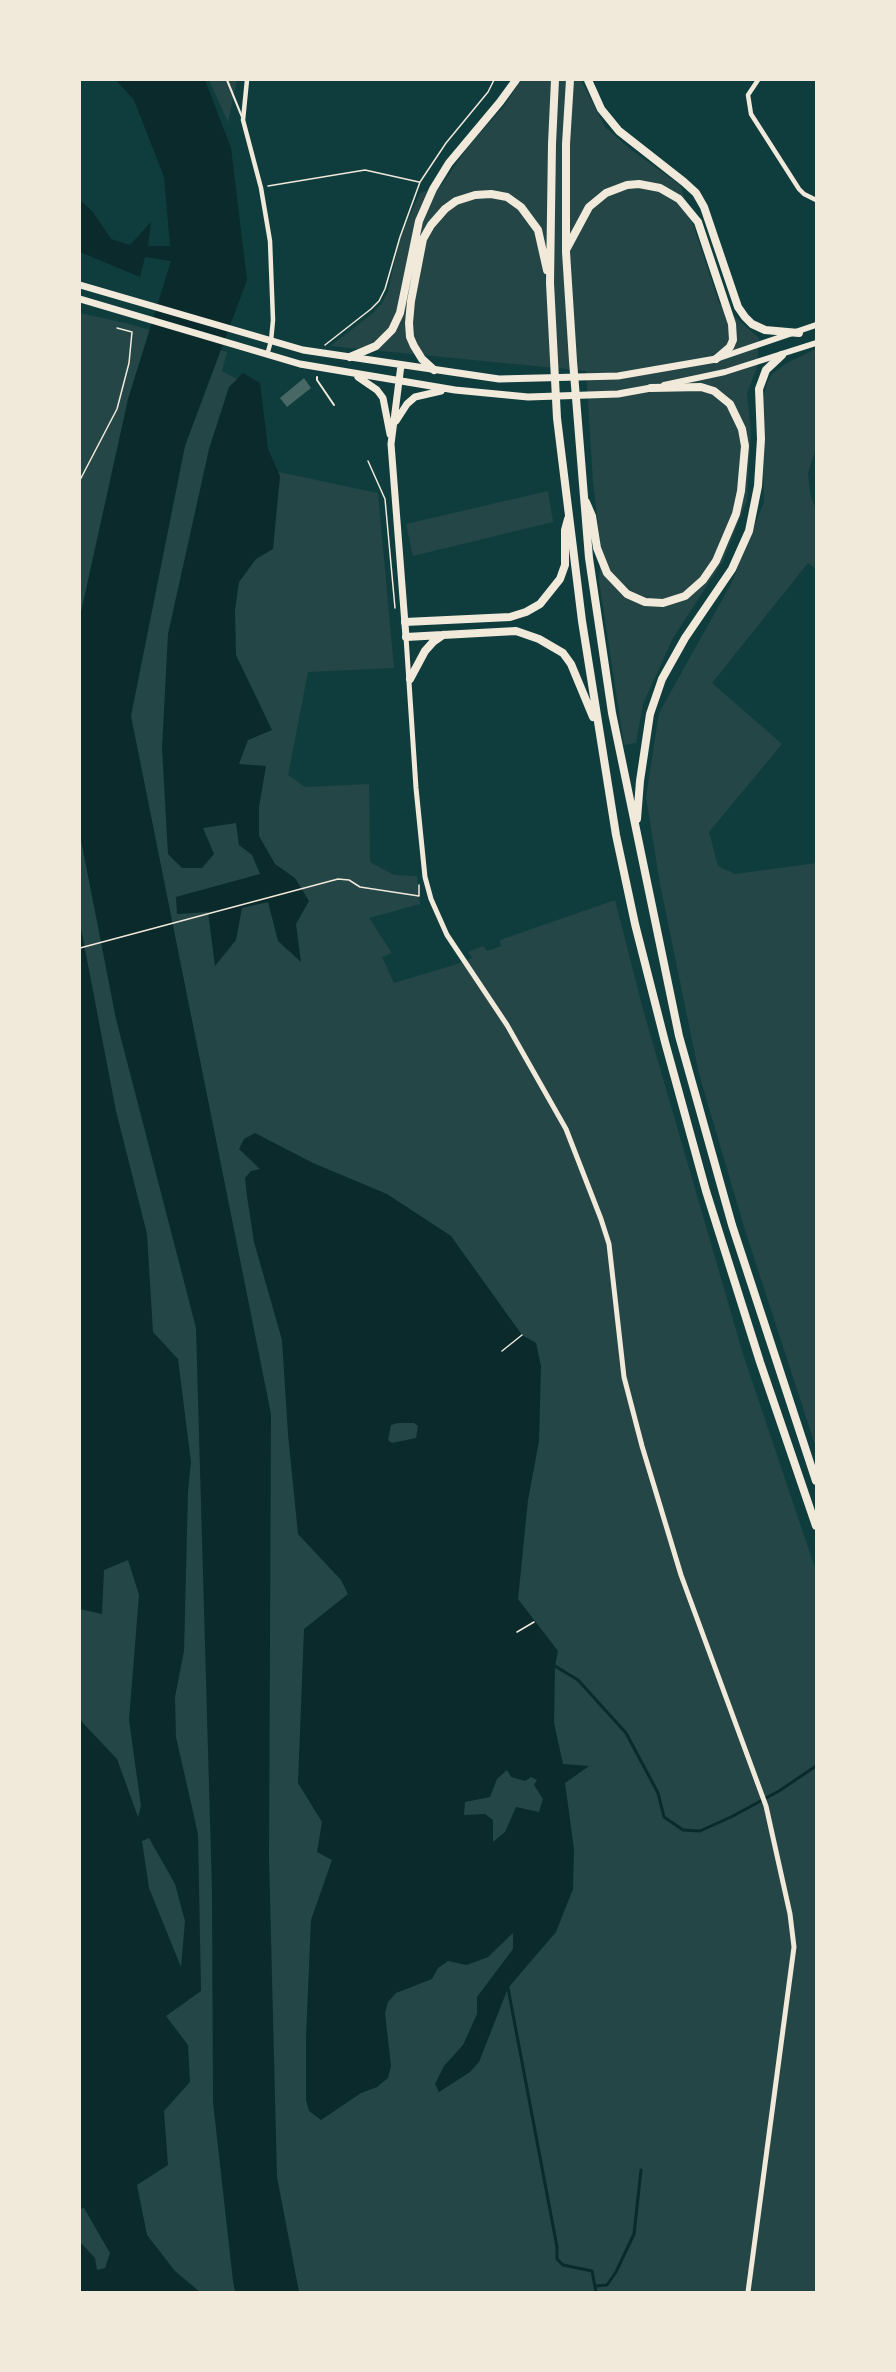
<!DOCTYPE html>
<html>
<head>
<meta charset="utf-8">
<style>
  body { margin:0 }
  #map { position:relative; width:896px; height:2372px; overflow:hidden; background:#0f3d3e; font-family:"Roboto Serif",serif }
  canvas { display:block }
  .frame { position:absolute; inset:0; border:81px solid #f1e9da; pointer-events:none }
</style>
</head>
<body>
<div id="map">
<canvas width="896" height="2372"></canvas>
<div class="frame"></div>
</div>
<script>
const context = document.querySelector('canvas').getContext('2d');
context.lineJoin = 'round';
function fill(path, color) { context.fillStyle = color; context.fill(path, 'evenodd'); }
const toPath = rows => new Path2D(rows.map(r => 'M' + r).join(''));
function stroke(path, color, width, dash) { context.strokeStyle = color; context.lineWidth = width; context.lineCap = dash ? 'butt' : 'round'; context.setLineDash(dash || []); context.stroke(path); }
fill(toPath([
  [209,80,237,80,228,122],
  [521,80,581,80,605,127,630,149,680,185,719,303,759,338,757,368,747,393,751,432,747,500,723,561,673,638,643,704,636,743,624,745,599,580,601,551,593,482,586,371,330,346,372,314,382,303,388,291,400,237,420,193,441,186,467,148,504,106],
  [80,313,125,323,227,352,222,371,261,392,269,470,378,493,394,668,308,672,288,775,305,787,369,784,370,862,394,875,417,876,420,904,369,918,392,953,382,957,394,983,454,965,472,958,468,952,483,946,487,951,501,946,500,940,615,900,644,1013,743,1354,816,1571,816,2292,80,2292],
  [816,349,816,448,808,473,810,493,816,511,816,569,808,563,712,683,782,744,709,832,718,866,735,874,816,863,816,1448,745,1230,699,1074,660,884,646,797,659,713,731,584,764,502,762,401,767,383,772,374,785,364],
  [548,491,553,522,413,556,406,524]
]), '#244646');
fill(toPath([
  [116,80,205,80,231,148,247,280,185,446,131,716,271,1414,269,1858,277,2177,299,2292,235,2292,233,2281,213,2102,212,1891,196,1328,116,1019,80,835,81,612,128,399,171,261,145,257,140,277,80,252,80,200,93,212,111,239,130,245,151,222,148,246,170,246,164,177,134,100],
  [243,373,260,383,268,449,280,476,273,549,256,559,239,582,235,610,236,655,272,730,248,740,239,764,266,766,259,807,259,836,275,864,295,878,309,901,296,924,301,962,278,941,268,902,242,908,236,940,215,966,208,912,177,914,176,897,260,874,252,855,239,845,236,823,203,828,214,854,202,868,182,868,168,854,162,748,168,634,209,449,229,387],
  [80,923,116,1111,147,1234,153,1332,178,1359,191,1462,188,1491,184,1651,175,1697,176,1737,198,1834,201,1991,166,2016,188,2045,190,2082,164,2111,168,2165,137,2185,147,2235,175,2271,200,2292,80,2292,80,2242,95,2258,97,2270,105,2268,110,2253,84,2208,80,2209,80,1716,82,1722,117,1759,138,1817,141,1806,129,1720,139,1595,128,1560,104,1570,102,1614,80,1609],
  [149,1838,175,1884,185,1921,181,1967,149,1888,142,1841],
  [255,1133,313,1163,387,1194,451,1236,522,1335,536,1343,541,1366,539,1441,528,1500,518,1599,558,1651,555,1666,554,1723,563,1764,589,1766,565,1783,574,1849,573,1889,556,1932,508,1988,479,2062,470,2072,439,2092,435,2084,444,2066,463,2045,477,2014,477,1997,513,1949,513,1933,488,1957,467,1965,448,1961,438,1968,432,1979,396,1993,388,2002,385,2013,391,2066,388,2078,377,2087,361,2093,321,2120,309,2111,306,2100,306,2037,311,1920,332,1860,317,1852,322,1822,298,1783,304,1629,348,1594,341,1580,298,1534,288,1434,282,1340,254,1242,247,1196,245,1178,251,1171,260,1169,239,1149,244,1139],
  [398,1423,414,1423,418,1426,416,1438,392,1443,388,1440,391,1425],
  [507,1770,511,1777,525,1781,531,1777,537,1780,534,1785,543,1799,539,1812,516,1807,505,1832,493,1842,493,1820,485,1814,464,1815,465,1802,490,1797,497,1779]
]), '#0a2a2b');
stroke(toPath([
  [555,1666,578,1680,626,1733,658,1793,664,1817,683,1830,700,1831,731,1817,779,1791,816,1766],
  [508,1988,557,2247,557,2259,563,2265,592,2271,596,2292],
  [595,2286,607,2285,616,2272,634,2234,641,2170]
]), '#0a2a2b', 3);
fill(toPath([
  [304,378,311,388,287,407,280,398]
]), '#486865');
stroke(toPath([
  [268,186,365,170,419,182],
  [325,345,371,309,379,301,385,289,400,237,420,182,446,143,488,92,494,80],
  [368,461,385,499,395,608],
  [80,480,117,409,129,363,132,332,117,328],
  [80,948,338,879,349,880,360,887,419,896,419,885],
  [502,1351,522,1335],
  [517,1632,534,1622]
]), '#f1e9da', 1.5);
stroke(toPath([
  [227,80,242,117],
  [317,377,317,380,334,405]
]), '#f1e9da', 2);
stroke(toPath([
  [247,80,243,120,261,188,270,241,273,320,271,341,267,355],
  [758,80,748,95,751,114,799,189,804,194,816,200]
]), '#f1e9da', 4.5);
stroke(toPath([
  [406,637,416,788,425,877,431,899,447,935,507,1025,566,1129,601,1219,609,1244,624,1377,642,1446,681,1575,766,1806,790,1914,794,1947,748,2292]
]), '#f1e9da', 5);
stroke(toPath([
  [719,358,816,325],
  [664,385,725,372,816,343]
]), '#f1e9da', 6);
stroke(toPath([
  [80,285,303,350,499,379,618,376,716,359],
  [80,299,300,364,455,390,528,397,618,394,651,388],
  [401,365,391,444,406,637],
  [358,377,377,390,383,398,390,434],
  [396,421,407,404,415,397,441,391]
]), '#f1e9da', 7);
stroke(toPath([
  [555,80,552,144,550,283,557,418,582,621,616,835,635,924,665,1042,706,1191,760,1362,816,1526],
  [570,80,566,144,566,252,573,361,589,558,612,713,679,1036,732,1225,816,1481],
  [588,80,601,109,619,131,684,182,696,193,704,207,738,307,745,317,752,324,765,330,799,333],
  [567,248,589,207,606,193,627,185,639,184,660,188,679,199,698,222,732,324,733,340,730,347,716,359],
  [350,357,376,346,392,330,400,313,419,221,433,189,449,163,500,102,516,80],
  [434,370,422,359,414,346,410,337,409,323,411,301,423,239,431,225,445,209,456,201,475,195,491,194,507,197,521,207,538,230,547,270],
  [586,502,592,516,597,548,607,573,627,594,645,602,663,603,685,596,703,580,716,561,736,514,741,491,745,446,742,429,730,404,714,391,701,387,651,388],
  [405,622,510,617,526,612,540,604,560,579,565,565,565,530,568,519],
  [406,637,516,631,539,639,563,653,571,664,593,717],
  [410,679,425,651,433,642,443,635],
  [637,819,640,781,650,714,662,679,685,638,732,569,749,531,758,486,761,439,759,389,766,370,782,355]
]), '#f1e9da', 8);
</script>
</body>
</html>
